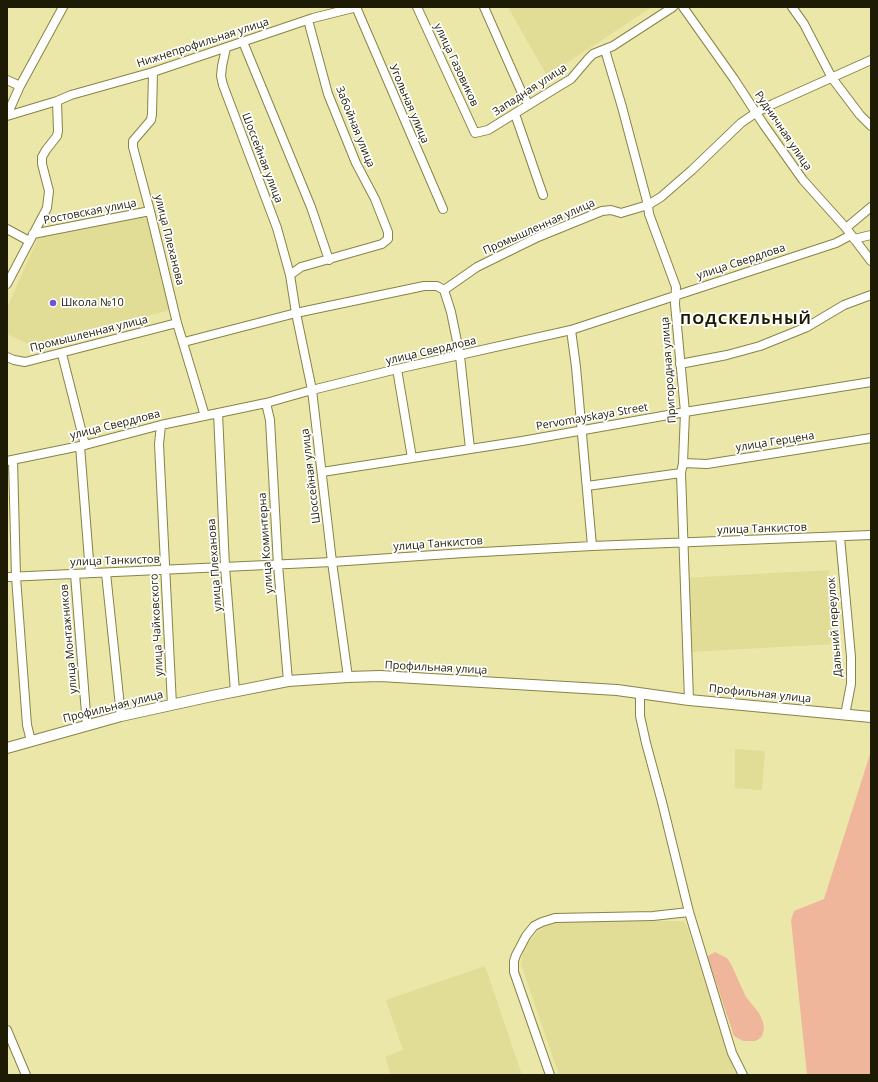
<!DOCTYPE html>
<html>
<head>
<meta charset="utf-8">
<style>
  body { margin:0 }
  #map { position:relative; width:878px; height:1082px; overflow:hidden; background:#eae7a8; font-family:"Open Sans",sans-serif }
  canvas { display:block }
  .frame { position:absolute; inset:0; border:8px solid #1d1b03; pointer-events:none }
</style>
</head>
<body>
<div id="map">
<canvas width="878" height="1082"></canvas>
<div class="frame"></div>
</div>
<script>
const context = document.querySelector('canvas').getContext('2d');
context.lineJoin = 'round';
function fill(path, color) { context.fillStyle = color; context.fill(path, 'evenodd'); }
const toPath = rows => new Path2D(rows.map(r => 'M' + r).join(''));
function stroke(path, color, width, dash) { context.strokeStyle = color; context.lineWidth = width; context.lineCap = dash ? 'butt' : 'round'; context.setLineDash(dash || []); context.stroke(path); }
function label(font, color, halo, rows, align = 'center') {
  context.font = font + ' "Open Sans",sans-serif'; context.lineWidth = 3.5; context.setLineDash([]); context.textBaseline = 'middle'; context.strokeStyle = halo; context.fillStyle = color; for (const [text, x, y, turn = 0] of rows) {
    context.save(); context.translate(x, y); context.rotate((+turn || 0) * Math.PI / 180); context.textAlign = isNaN(turn) ? turn : align; if (halo) context.strokeText(text, 0, 0); context.fillText(text, 0, 0); context.restore();
  }
}
fill(toPath([
  [508,7,652,7,547,76],
  [148,212,170,310,32,346,7,334,7,308,38,238],
  [829,570,833,644,688,652,684,578],
  [735,749,765,751,762,790,735,788],
  [560,921,683,921,686,924,736,1075,559,1075,521,964,525,946,538,931,550,924],
  [485,966,522,1075,391,1075,385,1057,403,1050,386,1000]
]), '#e1dc96');
fill(toPath([
  [871,751,871,1075,807,1075,791,920,794,911,824,899],
  [715,952,727,958,731,964,746,997,759,1013,763,1022,764,1029,762,1036,759,1039,755,1041,743,1041,734,1036,708,959,708,956]
]), '#f0b69c');
const minor = toPath([
  [356,7,443,209],
  [417,7,475,133,488,130,556,88,571,79,588,59,593,54,613,46,673,7],
  [484,7,522,93,529,105],
  [683,7,734,79,764,125,803,180,846,228,871,261],
  [792,7,804,24,832,78,860,115,871,126],
  [243,42,311,207,329,260],
  [226,48,222,66,221,76,223,85,277,228,290,275,296,313,312,390,332,562,348,677],
  [605,50,622,107,648,205,649,214,676,287,675,304,685,412,683,463,681,473,689,700],
  [153,72,152,114,151,120,133,141,133,147,150,211,177,323,205,416],
  [7,80,20,86],
  [515,114,543,195],
  [7,115,20,86,63,7],
  [7,116,57,101,71,95,153,72,313,18,357,7],
  [846,228,871,207],
  [7,229,29,241],
  [33,234,150,211],
  [854,239,871,235],
  [290,275,301,267,382,244,388,239,388,232,375,199,356,163,328,94,308,20],
  [7,284,47,208,49,191,42,164,42,157,46,150,57,136,58,131,57,101],
  [444,290,451,312,460,356,470,449],
  [571,330,576,367,592,546],
  [184,342,296,313,424,286,437,286,444,290,477,267,538,237,602,211,611,210,621,213,648,205,661,197,692,170,741,123,757,112,773,104,871,60],
  [62,354,85,445],
  [7,357,14,360,25,362,177,323],
  [680,364,727,355,760,346,807,327,844,305,871,295],
  [397,369,412,458],
  [266,403,270,420,278,565,288,681],
  [218,413,225,567,235,691],
  [161,425,159,444,172,705],
  [80,446,90,573],
  [13,460,16,577,27,725,31,741],
  [7,461,85,445,161,425,266,403,312,390,397,369,571,330,836,243,851,235],
  [683,463,707,464,871,438],
  [322,472,522,441,685,412,871,382],
  [587,486,681,473],
  [840,537,851,657,851,684,845,715],
  [106,573,121,716],
  [75,574,87,726],
  [7,577,332,562,464,553,592,546,871,535],
  [640,694,640,716,646,743,662,802,689,912,732,1053,743,1075],
  [7,1030,26,1075],
  [550,1075,514,972,514,961,516,955,526,936,534,926,542,922,555,918,653,916,689,912]
]);
const major = toPath([
  [7,748,121,716,212,696,288,681,348,677,380,676,617,690,689,700,871,717]
]);
stroke(minor, '#888348', 10);
stroke(major, '#888348', 12);
stroke(minor, '#fff', 8);
stroke(major, '#fff', 10);
for (const [x, y, r, color] of [
  [53,303,4,"#6857d0"]
]) { const dot = new Path2D(); dot.arc(x, y, r, 0, 2 * Math.PI); context.fillStyle = color; context.fill(dot); stroke(dot, '#fff', 1.5); }
label('11px', '#1d1b03', '#fff', [
  ["Нижнепрофильная улица",203,43,-18],
  ["улица Газовиков",456,65,65],
  ["Западная улица",530,90,-33],
  ["Угольная улица",409,104,67],
  ["Забойная улица",355,127,68],
  ["Рудничная улица",783,131,56],
  ["Шоссейная улица",262,158,69],
  ["Ростовская улица",90,212,-11],
  ["Промышленная улица",539,227,-24],
  ["улица Плеханова",169,240,76],
  ["улица Свердлова",741,262,-18],
  ["Промышленная улица",89,334,-14],
  ["улица Свердлова",431,351,-13],
  ["Пригородная улица",669,370,-94],
  ["Pervomayskaya Street",592,417,-10],
  ["улица Свердлова",115,425,-14],
  ["улица Герцена",775,442,-9],
  ["Шоссейная улица",311,476,-97],
  ["улица Танкистов",762,529,-2],
  ["улица Коминтерна",266,543,-94],
  ["улица Танкистов",438,544,-4],
  ["улица Танкистов",115,561,-2],
  ["улица Плеханова",215,565,-94],
  ["улица Чайковского",157,625,-93],
  ["Дальний переулок",835,627,-94],
  ["улица Монтажников",69,639,-95],
  ["Профильная улица",436,668,3],
  ["Профильная улица",760,694,6],
  ["Профильная улица",113,707,-14]
]);
label('11px', '#1d1b03', '#fff', [
  ["Школа №10",61,303]
], 'left');
context.letterSpacing = '1px';
label('bold 15px', '#1d1b03', '#fff', [
  ["ПОДСКЕЛЬНЫЙ",746,320]
]);
context.letterSpacing = '0px';
</script>
</body>
</html>
